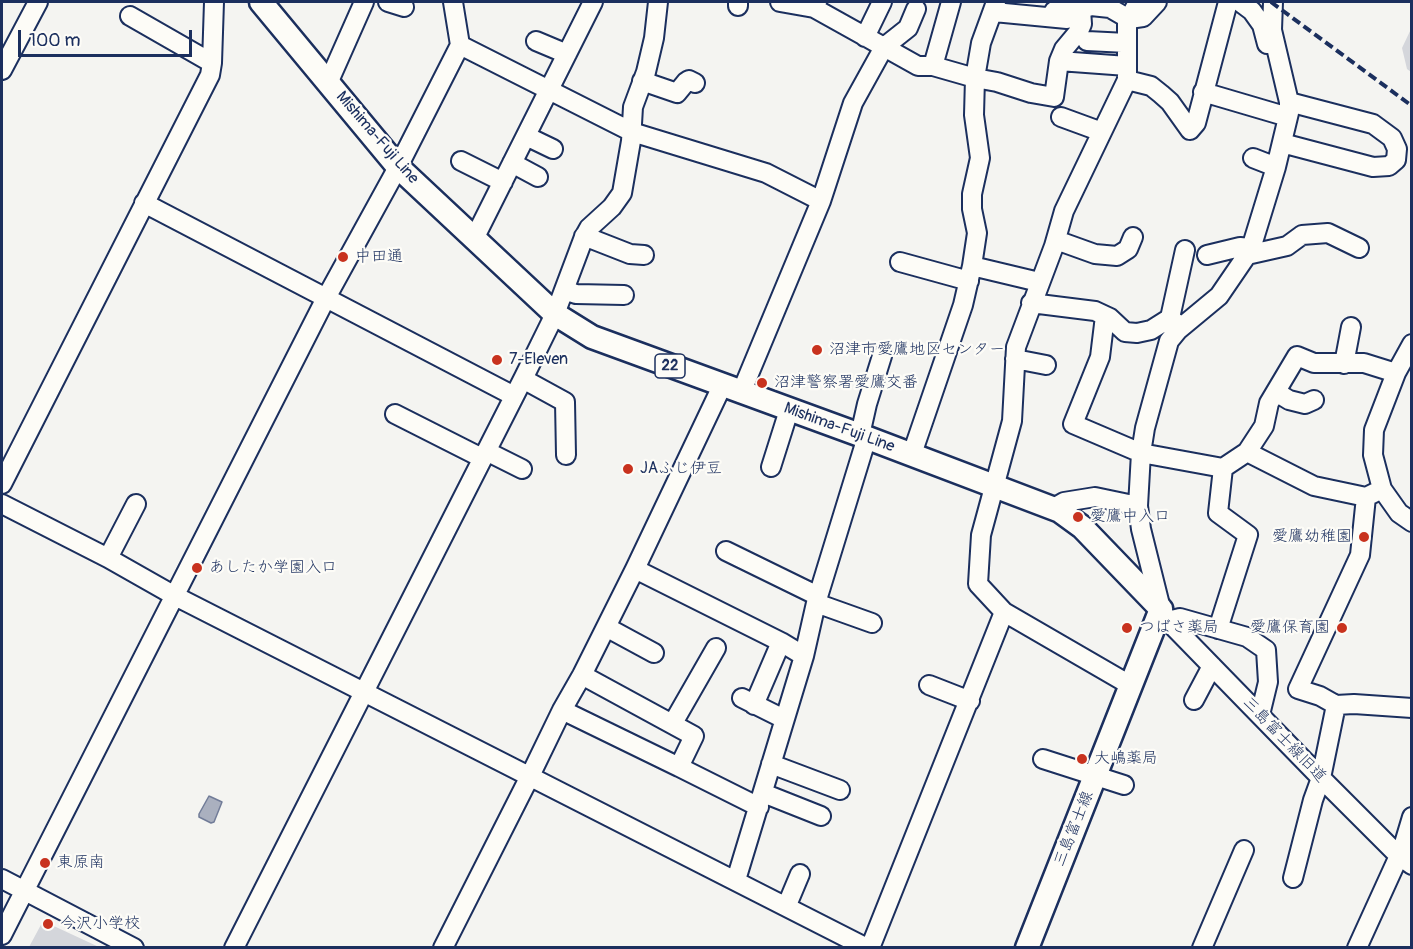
<!DOCTYPE html>
<html>
<head>
<meta charset="utf-8">
<style>
  body { margin:0 }
  #map { position:relative; width:1413px; height:949px; overflow:hidden; background:#f4f4f1; font-family:Pangolin,sans-serif }
  canvas { display:block }
  .frame { position:absolute; inset:0; border:3px solid #1b2f5e; pointer-events:none }
  .scale { position:absolute; left:18px; top:30px; width:174px; height:27px; box-sizing:border-box; border:3px solid #1b2f5e; border-top:0; padding-left:8px; font-size:18px; line-height:21px; white-space:nowrap; color:#1b2f5e; -webkit-text-stroke:4px #fdfcf7; paint-order:stroke }
</style>
</head>
<body>
<div id="map">
<canvas width="1413" height="949"></canvas>
<div class="frame"></div>
<div class="scale">100 m</div>
</div>
<script>
const context = document.querySelector('canvas').getContext('2d');
context.lineJoin = 'round';
function fill(path, color) { context.fillStyle = color; context.fill(path, 'evenodd'); }
const toPath = rows => new Path2D(rows.map(r => 'M' + r).join(''));
function stroke(path, color, width, dash) { context.strokeStyle = color; context.lineWidth = width; context.lineCap = dash ? 'butt' : 'round'; context.setLineDash(dash || []); context.stroke(path); }
function label(font, color, halo, rows, align = 'center') {
  context.font = font + ' Pangolin,"Klee One",sans-serif'; context.lineWidth = 4.5; context.setLineDash([]); context.textBaseline = 'middle'; context.strokeStyle = halo; context.fillStyle = color; for (const [text, x, y, turn = 0] of rows) {
    context.save(); context.translate(x, y); context.rotate((+turn || 0) * Math.PI / 180); context.textAlign = isNaN(turn) ? turn : align; if (halo) context.strokeText(text, 0, 0); context.fillText(text, 0, 0); context.restore();
  }
}
fill(toPath([
  [1411,29,1411,72,1407,69,1402,48],
  [43,921,99,947,29,947]
]), '#d4d6db');
const water = toPath([
  [209,796,222,802,214,822,211,823,199,817,199,814,209,796]
]);
fill(water, '#aab0bf');
stroke(water, '#717c98', 1.5);
const minor = toPath([
  [388,2,404,7],
  [780,2,814,8],
  [996,2,981,43,975,78,997,82,1031,93,1054,97,1059,61],
  [1240,2,1252,11,1262,25,1267,44],
  [1273,2,1272,30,1289,102,1289,113,1276,167,1253,242,1247,255,1219,296,1178,330,1169,341,1145,428,1141,453,1138,506,1141,529,1161,609,1168,621,1321,778,1398,855,1412,865],
  [738,6,738,2],
  [1081,10,1082,24,1079,31,1064,49,1059,61,1127,66],
  [1054,11,1081,10,1091,6,1110,8,1129,19,1143,17,1157,2],
  [994,12,1067,19],
  [130,16,212,63],
  [865,37,882,2],
  [536,41,567,54],
  [1087,41,1127,43],
  [460,45,632,132,766,173,821,201],
  [933,66,951,2],
  [2,70,38,2],
  [1127,80,1151,86,1161,94,1170,102,1190,130,1196,123,1228,2],
  [329,81,364,2],
  [642,81,677,93,686,82,689,80,695,83],
  [1203,92,1288,117],
  [1061,117,1102,132],
  [526,136,553,149],
  [1282,143,1373,167,1389,166,1396,160,1397,149,1392,138,1373,124,1289,102],
  [1253,158,1276,167],
  [461,161,503,182],
  [512,163,538,177],
  [144,203,514,396],
  [584,236,630,254,644,255],
  [474,239,593,2],
  [1056,240,1095,254,1117,256,1128,249,1133,237],
  [1207,255,1240,247,1250,248],
  [1247,255,1287,246,1302,235,1328,233,1359,248],
  [900,262,969,281],
  [972,266,1039,282],
  [564,290,576,294,624,295],
  [1031,303,1095,311,1110,318,1125,332,1137,333,1151,330,1170,318,1181,327],
  [1105,316,1100,357,1073,424,1141,453,1223,468,1247,452,1264,426,1269,403,1297,356,1314,363,1364,363,1396,373],
  [1170,318,1185,250],
  [1412,344,1396,373,1374,430,1373,455,1382,489,1399,513,1412,522],
  [1015,359,1046,365],
  [1344,364,1351,327],
  [523,379,565,402,566,455],
  [1276,392,1289,400,1305,404,1314,400],
  [741,393,821,201,853,103,884,47,814,8,817,2],
  [395,414,482,458],
  [860,435,867,404,882,356],
  [486,451,522,469],
  [1247,452,1314,486,1366,497],
  [912,454,963,305,972,266,977,233,972,209,972,194,980,158,974,115,975,78,933,66,918,66,884,47,908,28,916,9],
  [771,467,789,410],
  [2,484,210,75,212,63,214,2],
  [2,504,108,558,175,596,867,948],
  [1052,509,1064,502,1095,497,1138,506],
  [726,551,818,596],
  [108,558,136,504],
  [635,569,781,642,804,656],
  [816,603,872,623],
  [1004,612,978,584,981,535,1012,421,1016,347,1054,246,1064,211,1127,80,1127,23,1138,2],
  [1168,621,1180,618,1247,637,1266,650,1268,682,1260,715],
  [606,627,654,653],
  [1218,629,1248,535,1218,513,1223,468],
  [929,685,970,701],
  [742,698,784,719],
  [1194,700,1212,666],
  [754,705,781,642],
  [1336,705,1354,704,1412,708],
  [562,710,679,767,694,736,582,675],
  [673,723,716,648],
  [1043,759,1124,785],
  [771,764,840,790],
  [679,767,759,807],
  [763,793,821,816],
  [1293,878,1313,800,1321,778,1336,705,1320,696,1298,689,1360,555,1366,497,1382,489],
  [2,879,134,948],
  [736,880,804,656,816,603,867,437],
  [787,905,800,874],
  [2,935,326,298,398,167,460,45,453,2],
  [234,948,524,377,555,314,584,237,589,228,612,207,622,193,631,141,633,107,646,72,654,38,658,2],
  [443,948,530,776,562,710,582,675,635,569,722,386],
  [870,948,1004,612,1130,685],
  [1202,948,1244,850],
  [1357,948,1403,847,1412,817]
]);
const major = toPath([
  [261,2,398,167,555,314,592,337,860,435,1060,511,1082,527,1161,609,1027,948]
]);
stroke(minor, '#1b2f5e', 22);
stroke(major, '#1b2f5e', 27);
stroke(minor, '#fdfcf7', 18);
stroke(major, '#fdfcf7', 22);
stroke(toPath([
  [1271,2,1412,106]
]), '#1b2f5e', 4, [9, 4.5]);
for (const [x, y, r, color] of [
  [343,257,6,"#c8321e"],
  [817,350,6,"#c8321e"],
  [497,360,6,"#c8321e"],
  [762,383,6,"#c8321e"],
  [628,469,6,"#c8321e"],
  [1078,517,6,"#c8321e"],
  [1364,537,6,"#c8321e"],
  [197,568,6,"#c8321e"],
  [1127,628,6,"#c8321e"],
  [1342,628,6,"#c8321e"],
  [1082,759,6,"#c8321e"],
  [45,863,6,"#c8321e"],
  [48,924,6,"#c8321e"]
]) { const dot = new Path2D(); dot.arc(x, y, r, 0, 2 * Math.PI); context.fillStyle = color; context.fill(dot); stroke(dot, '#fdfcf7', 2); }
for (const [x, y, w] of [
  [670,366,30]
]) { const box = new Path2D(); box.roundRect(x - w / 2, y - 12, w, 24, 4.5); context.fillStyle = '#fdfcf7'; context.fill(box); stroke(box, '#1b2f5e', 1.5); }
label('bold 15px', '#1b2f5e', null, [
  ["22",670,366]
]);
label('16px', '#1b2f5e', '#fdfcf7', [
  ["Mishima-Fuji Line",377,138,49],
  ["Mishima-Fuji Line",839,428,20],
  ["三島富士線旧道",1284,740,46],
  ["三島富士線",1074,829,-68]
]);
label('16px', '#1b2f5e', '#fdfcf7', [
  ["中田通",355,257],
  ["沼津市愛鷹地区センター",829,350],
  ["7-Eleven",509,360],
  ["沼津警察署愛鷹交番",774,383],
  ["JAふじ伊豆",640,469],
  ["愛鷹中入口",1090,517],
  ["愛鷹幼稚園",1352,537,"right"],
  ["あしたか学園入口",209,568],
  ["つばさ薬局",1139,628],
  ["愛鷹保育園",1330,628,"right"],
  ["大嶋薬局",1094,759],
  ["東原南",57,863],
  ["今沢小学校",60,924]
], 'left');
</script>
</body>
</html>
